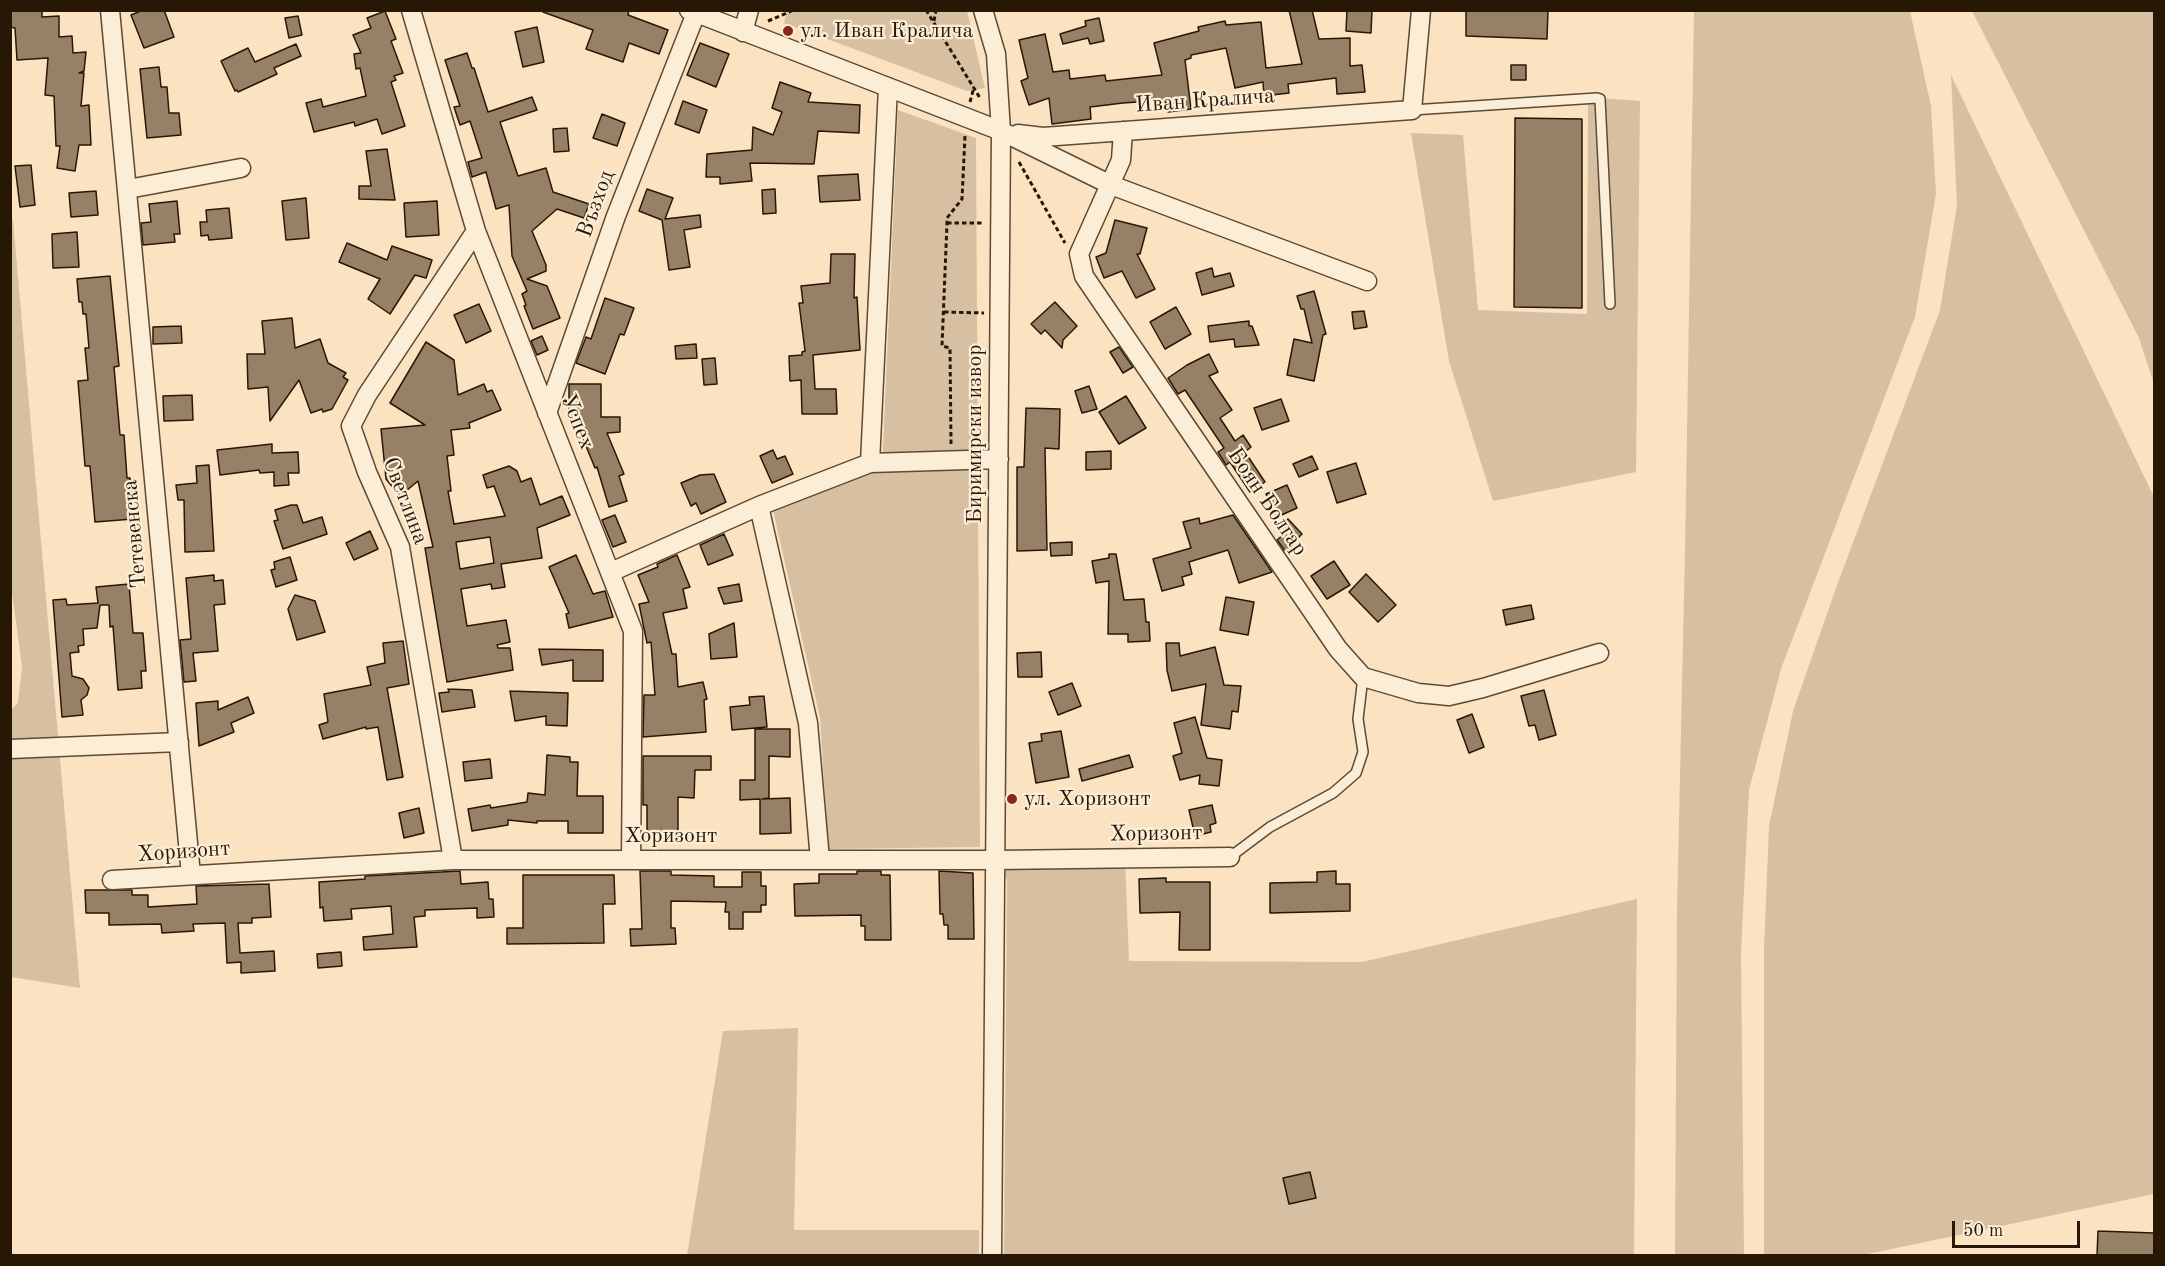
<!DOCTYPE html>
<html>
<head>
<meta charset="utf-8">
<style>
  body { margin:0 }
  #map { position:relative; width:2165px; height:1266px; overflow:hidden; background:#fbe3c1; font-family:"Old Standard TT",serif }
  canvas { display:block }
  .frame { position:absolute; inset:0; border:12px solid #291705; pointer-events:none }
  .scale { position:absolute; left:1952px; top:1221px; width:128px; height:27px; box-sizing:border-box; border:3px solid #291705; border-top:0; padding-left:8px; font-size:18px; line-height:21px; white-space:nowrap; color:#291705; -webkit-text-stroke:4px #fcedd7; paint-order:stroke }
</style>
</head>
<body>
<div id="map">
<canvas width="2165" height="1266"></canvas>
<div class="frame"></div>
<div class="scale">50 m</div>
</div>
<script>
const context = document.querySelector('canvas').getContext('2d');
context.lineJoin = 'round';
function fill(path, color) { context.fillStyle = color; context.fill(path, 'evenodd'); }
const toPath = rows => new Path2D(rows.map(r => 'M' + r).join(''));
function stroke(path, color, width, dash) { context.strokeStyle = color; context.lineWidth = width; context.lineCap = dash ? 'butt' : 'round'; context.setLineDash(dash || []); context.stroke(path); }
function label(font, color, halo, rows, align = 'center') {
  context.font = font + ' "Old Standard TT",serif'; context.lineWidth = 4.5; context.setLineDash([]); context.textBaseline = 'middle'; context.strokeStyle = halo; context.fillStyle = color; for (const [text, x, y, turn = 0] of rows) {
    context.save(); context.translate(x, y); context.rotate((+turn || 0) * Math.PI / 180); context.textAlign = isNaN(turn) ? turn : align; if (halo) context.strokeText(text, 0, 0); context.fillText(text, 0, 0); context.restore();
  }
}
fill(toPath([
  [787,11,967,11,985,88,967,91,784,23],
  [1694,11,1910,11,1931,106,1936,194,1915,317,1781,669,1749,790,1741,952,1744,1256,1675,1255,1677,909,1685,552],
  [1972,11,2154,11,2154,384,2139,338],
  [1951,75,2154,497,2154,1194,1863,1255,1764,1255,1764,949,1769,826,1793,711,1836,588,1940,310,1957,205],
  [1588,97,1640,101,1636,472,1493,501,1449,361,1411,133,1463,135,1478,310,1587,314],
  [898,110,976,138,980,847,828,849,820,718,773,510,882,469],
  [11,220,13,220,80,988,11,977,10,711,18,703,22,667,10,578],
  [1125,858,1129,961,1362,962,1637,899,1634,1255,1004,1255,1007,880,996,860],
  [798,1028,794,1230,979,1230,979,1255,687,1255,723,1031]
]), '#d7c0a1');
const building = toPath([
  [10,10,42,10,42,17,59,16,59,37,72,36,73,53,86,52,84,71,79,73,84,73,81,106,89,105,91,145,79,145,75,171,57,168,60,146,56,146,54,96,45,95,48,58,17,60,15,28,10,27,10,10],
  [143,10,164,10,174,37,144,48,131,15,143,10],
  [544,10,629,10,628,15,668,30,659,54,629,43,623,62,586,49,593,30,543,12,544,10],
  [1289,10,1312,10,1319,39,1350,38,1350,66,1362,65,1365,92,1337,94,1336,78,1288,84,1289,93,1264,96,1263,82,1235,88,1226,48,1191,55,1191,58,1185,60,1191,109,1168,112,1166,100,1123,103,1090,107,1091,119,1052,124,1049,98,1029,105,1021,81,1028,78,1019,40,1045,34,1053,72,1069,70,1070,79,1105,75,1106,81,1162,75,1154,43,1199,31,1198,27,1225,21,1226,25,1261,22,1266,68,1302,64,1289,10],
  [1347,10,1372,10,1371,33,1346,31,1347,10],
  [1466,10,1548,10,1547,39,1466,36,1466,10],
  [385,11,396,39,391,41,403,73,394,76,396,80,391,82,405,126,382,134,377,119,355,126,354,122,314,132,306,103,321,99,323,107,366,96,360,68,356,69,354,54,361,53,353,35,371,28,367,18,385,11],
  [298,16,302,35,289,38,285,18,298,16],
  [1099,18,1104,41,1090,44,1088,38,1063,44,1060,34,1086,26,1085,21,1099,18],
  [537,27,544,62,523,67,515,32,537,27],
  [700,43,729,54,716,87,687,75,700,43],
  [296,44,301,56,274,68,277,74,238,92,237,90,235,91,221,61,248,48,255,62,296,44],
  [467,53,472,68,474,68,488,112,532,97,537,110,500,122,518,176,546,168,553,192,589,204,584,218,557,209,532,231,546,265,546,271,527,279,547,286,560,318,533,329,524,306,526,305,522,294,527,291,512,256,509,205,496,209,486,172,472,177,468,162,482,158,470,121,460,125,454,107,460,106,445,60,467,53],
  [1511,65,1526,65,1526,80,1511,80,1511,65],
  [159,67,161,87,167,87,169,113,179,113,181,135,147,138,140,69,159,67],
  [780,82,811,93,808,102,860,105,859,133,818,131,814,164,750,163,752,181,720,184,720,177,706,177,707,154,752,150,753,127,773,135,782,112,772,108,780,82],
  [683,101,707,110,699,133,675,124,683,101],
  [602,114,625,123,617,146,593,138,602,114],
  [1515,118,1582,119,1582,308,1514,307,1515,118],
  [567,128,569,151,554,152,553,129,567,128],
  [387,149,395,200,359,199,359,186,371,186,366,151,387,149],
  [31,165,35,205,20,207,15,166,31,165],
  [858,174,860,200,820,202,818,176,858,174],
  [647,189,673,198,665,219,700,215,701,227,684,230,690,267,669,270,662,220,639,211,647,189],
  [775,189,776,213,763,214,762,190,775,189],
  [96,191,98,215,71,217,69,193,96,191],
  [306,198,309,238,286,240,282,201,306,198],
  [177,201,180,234,174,234,175,242,143,245,141,223,151,222,149,204,177,201],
  [437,201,439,235,406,237,404,203,437,201],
  [229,208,232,238,209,240,208,235,201,236,200,222,207,222,206,210,229,208],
  [1115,220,1147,228,1140,254,1137,254,1155,289,1136,298,1122,271,1104,278,1096,257,1106,253,1115,220],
  [77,232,79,267,53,268,52,234,77,232],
  [347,243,387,260,392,246,432,260,426,278,415,275,390,314,368,299,380,279,339,262,347,243],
  [831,254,855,254,854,298,857,297,860,350,813,355,815,389,836,389,837,414,802,414,801,380,790,381,789,356,802,355,802,352,805,351,799,303,803,303,801,286,830,283,831,254],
  [1212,268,1214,277,1230,273,1234,286,1202,295,1196,273,1212,268],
  [110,276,119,366,114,367,120,435,124,435,127,478,130,478,133,519,95,522,90,466,85,466,78,381,88,380,85,348,89,348,86,314,83,314,82,302,79,302,77,279,110,276],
  [1314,291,1326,334,1323,335,1314,381,1287,375,1294,339,1312,343,1304,309,1301,309,1297,296,1314,291],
  [605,298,634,308,624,335,620,334,605,374,576,363,586,337,591,339,605,298],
  [1055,302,1077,326,1063,340,1062,348,1045,330,1041,334,1031,324,1055,302],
  [479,304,491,331,466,343,454,315,479,304],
  [1176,307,1191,334,1165,349,1150,322,1176,307],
  [1364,311,1367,327,1354,329,1352,312,1364,311],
  [292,318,295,348,320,339,328,363,346,373,343,377,348,380,332,409,323,412,322,409,311,413,299,380,270,421,268,387,248,389,247,354,265,354,262,321,292,318],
  [1249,321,1249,326,1252,326,1259,345,1235,347,1234,339,1210,342,1208,326,1249,321],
  [181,326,182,343,153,344,153,327,181,326],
  [542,336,548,350,537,355,531,341,542,336],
  [426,342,454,360,458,395,484,384,487,392,492,390,501,410,469,423,470,428,451,430,454,455,447,456,451,491,448,491,454,524,505,516,494,486,487,488,483,475,509,466,517,471,521,482,531,478,540,505,562,496,570,515,537,528,542,558,501,564,505,587,492,589,491,584,461,589,467,626,506,620,510,642,497,645,498,648,510,648,513,670,447,682,425,548,433,547,418,481,400,496,386,479,381,429,425,425,390,403,426,342],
  [490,537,494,563,460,569,456,542,490,537],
  [696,344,697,358,676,359,675,346,696,344],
  [1119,347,1133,367,1123,373,1110,352,1119,347],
  [1209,354,1218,372,1209,376,1232,410,1220,418,1235,441,1243,435,1251,447,1245,452,1265,482,1250,492,1230,462,1226,465,1218,452,1224,448,1185,390,1178,394,1168,378,1187,365,1209,354],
  [715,358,717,384,704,385,702,359,715,358],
  [569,384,601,384,601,417,620,417,620,432,607,433,624,474,619,476,627,501,609,507,597,467,595,468,572,412,569,412,569,384],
  [1089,386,1097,409,1082,413,1075,391,1089,386],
  [192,395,193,420,164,421,163,396,192,395],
  [1126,396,1146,428,1119,444,1099,412,1126,396],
  [1281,399,1289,421,1262,430,1254,408,1281,399],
  [1026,408,1060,409,1059,449,1045,448,1047,550,1017,551,1017,467,1024,467,1026,408],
  [272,444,272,453,298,452,299,473,288,473,289,485,274,486,274,472,260,473,259,470,220,475,217,450,272,444],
  [773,450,777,459,785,456,793,474,772,483,760,456,773,450],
  [1111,451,1111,469,1086,470,1086,452,1111,451],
  [1312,456,1318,469,1299,477,1293,464,1312,456],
  [1356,463,1366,494,1337,503,1327,472,1356,463],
  [209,465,214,551,185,552,184,500,178,500,176,485,197,483,196,466,209,465],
  [714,474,726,502,701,514,696,503,691,506,681,483,700,475,714,474],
  [1287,485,1297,508,1277,517,1266,494,1287,485],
  [291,505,297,505,303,523,322,517,327,534,283,549,274,521,278,520,275,510,291,505],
  [615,515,626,542,613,547,602,520,615,515],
  [1233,515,1272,572,1239,583,1228,550,1189,562,1192,574,1182,577,1184,585,1162,591,1153,559,1191,548,1183,522,1199,518,1200,524,1233,515],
  [1288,519,1302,534,1285,551,1277,540,1284,534,1278,528,1288,519],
  [370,531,378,549,354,560,346,543,370,531],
  [724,534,733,555,708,565,700,545,724,534],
  [1072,542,1072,555,1051,556,1050,543,1072,542],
  [1109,554,1116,554,1124,600,1144,599,1146,622,1149,622,1150,641,1128,642,1128,634,1108,634,1109,581,1096,583,1092,561,1109,558,1109,554],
  [576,555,593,594,605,591,613,617,569,628,566,614,569,613,549,567,576,555],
  [677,555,690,587,683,589,687,608,663,613,672,654,676,654,678,687,703,682,707,699,704,700,706,732,643,737,644,695,655,695,651,642,647,643,639,604,649,602,638,575,658,567,657,564,677,555],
  [290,557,297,580,276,587,271,570,275,569,274,562,290,557],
  [1334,561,1350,585,1327,599,1311,576,1334,561],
  [1366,574,1396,605,1378,622,1349,592,1366,574],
  [214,575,214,581,223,580,225,604,214,605,218,651,193,653,196,681,184,682,180,640,191,639,186,578,214,575],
  [129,584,133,633,143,633,146,671,141,671,142,688,118,690,113,626,110,627,109,605,100,605,97,628,83,629,84,645,78,646,79,652,70,653,72,676,83,679,89,688,87,695,81,700,83,715,62,717,53,600,66,599,67,605,98,603,96,587,129,584],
  [739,584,742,601,724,604,718,588,739,584],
  [295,595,315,601,325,632,297,640,288,609,295,595],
  [1226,597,1254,602,1248,635,1220,630,1226,597],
  [1531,605,1534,619,1506,625,1503,610,1531,605],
  [734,623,737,657,711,659,709,634,734,623],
  [403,641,409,684,387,688,403,777,387,780,378,727,366,729,366,727,323,739,319,725,328,722,324,694,371,685,367,667,385,663,383,643,403,641],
  [1166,643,1179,643,1180,656,1215,647,1224,685,1241,686,1238,712,1232,711,1230,729,1201,725,1206,684,1172,691,1167,670,1166,643],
  [539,649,603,650,603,681,573,681,573,660,542,665,539,649],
  [1041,652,1042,677,1018,677,1017,653,1041,652],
  [1072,683,1081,706,1058,715,1049,692,1072,683],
  [448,689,472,690,475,707,442,712,439,693,449,692,448,689],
  [1544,690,1556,735,1539,740,1535,725,1529,726,1521,696,1544,690],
  [510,691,568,693,567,726,546,725,546,716,515,721,510,691],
  [764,696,767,727,732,730,730,707,750,705,749,697,764,696],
  [248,697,254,713,231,723,234,732,199,746,196,703,218,701,218,710,248,697],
  [1472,714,1484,747,1469,753,1457,720,1472,714],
  [1195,717,1207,758,1222,760,1219,786,1199,784,1200,775,1180,780,1173,756,1182,753,1174,723,1195,717],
  [755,729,790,729,790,757,769,756,769,798,762,799,790,798,791,833,760,834,760,799,740,800,740,780,755,780,755,729],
  [1061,731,1069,777,1036,783,1029,743,1042,741,1041,734,1061,731],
  [547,755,570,757,570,762,578,762,577,796,603,796,603,833,568,833,568,821,537,821,537,823,508,820,508,825,472,831,468,809,490,805,491,808,527,802,528,793,545,795,547,755],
  [1129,755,1133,767,1082,781,1079,769,1129,755],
  [643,756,711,756,711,770,695,770,694,798,678,797,678,837,647,837,647,805,643,805,643,756],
  [490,759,492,778,465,781,463,762,490,759],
  [1212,805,1216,823,1210,825,1211,832,1195,836,1189,810,1212,805],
  [419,808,424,833,404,838,399,813,419,808],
  [460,871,461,884,488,882,489,899,493,899,494,917,477,918,477,908,425,910,425,916,414,917,417,947,364,950,363,937,393,934,391,906,351,909,352,919,324,921,323,907,320,908,319,882,365,879,365,876,460,871],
  [640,871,671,871,671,875,714,876,714,887,742,887,742,872,761,872,761,886,766,886,766,905,761,905,761,912,743,912,743,929,729,929,729,912,725,912,726,902,671,901,671,928,675,928,676,944,631,946,630,929,642,929,640,871],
  [857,871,881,871,881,875,890,875,891,940,865,940,865,926,861,926,861,915,795,916,794,884,819,883,819,874,857,874,857,871],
  [939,871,973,873,974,939,948,939,948,925,944,925,943,914,940,914,939,871],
  [1336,871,1336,884,1350,884,1350,911,1270,913,1270,883,1317,882,1317,872,1336,871],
  [523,875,614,875,615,904,603,904,604,943,507,944,507,928,523,928,523,875],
  [1166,878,1166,882,1210,882,1210,950,1179,950,1180,912,1140,913,1139,879,1166,878],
  [269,884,271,917,252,918,252,923,238,923,240,953,274,951,275,971,241,973,241,962,227,963,225,923,193,924,194,931,162,933,161,924,109,925,109,913,86,913,85,890,132,890,132,895,148,895,148,907,197,904,196,886,269,884],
  [341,952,342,966,318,968,317,954,341,952],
  [1310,1172,1316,1198,1289,1204,1283,1178,1310,1172],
  [2098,1231,2154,1233,2154,1256,2097,1256,2098,1231]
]);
fill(building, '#968167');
stroke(building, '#291705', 1.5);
const service = toPath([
  [1412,110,1597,98,1600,99,1610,304],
  [1230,857,1270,827,1333,793,1356,773,1363,752,1358,719,1363,677]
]);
const minor = toPath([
  [110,10,191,875],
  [411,10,476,231,633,631,631,860],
  [689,10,1001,131,1111,185,1367,281],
  [983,10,996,54,1001,131,992,1256],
  [743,32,749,10],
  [1123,131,1121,160,1079,254,1084,276,1338,649,1363,677,1418,693,1449,696,1483,688,1599,653],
  [1018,134,1043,137,1412,110,1421,10],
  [128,189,241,168],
  [547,413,616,216,696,13],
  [870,463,888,87],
  [759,506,808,723,820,860],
  [611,572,759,506,870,463,999,459],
  [10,749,179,742],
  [453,860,400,547,367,472,351,426,367,395,476,231],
  [112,880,453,860,996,860,1230,857]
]);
stroke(service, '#5e4a34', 12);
stroke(minor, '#5e4a34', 21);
stroke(toPath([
  [926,10,980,98],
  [768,21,794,10],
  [934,21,936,10],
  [970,102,974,87],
  [1019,162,1065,243],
  [947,223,984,223],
  [944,312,984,313],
  [951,444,950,348,942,346,947,223,947,218,962,199,965,135]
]), '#291705', 3, [4.5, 3]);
stroke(service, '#fcedd7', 9);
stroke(minor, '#fcedd7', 18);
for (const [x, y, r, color] of [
  [788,31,6,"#8f2418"],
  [1012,799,6,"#8f2418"]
]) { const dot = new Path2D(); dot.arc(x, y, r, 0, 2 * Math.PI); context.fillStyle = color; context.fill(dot); stroke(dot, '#fcedd7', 2); }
label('22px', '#291705', '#fcedd7', [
  ["ул. Иван Кралича",800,31],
  ["ул. Хоризонт",1024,799]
], 'left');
label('22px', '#291705', '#fcedd7', [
  ["Иван Кралича",1205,101,-4],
  ["Възход",596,204,-70],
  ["Успех",577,422,68],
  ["Биримирски извор",975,434,-90],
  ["Светлина",405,501,69],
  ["Боян Болгар",1267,502,56],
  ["Тетевенска",135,534,-95],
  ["Хоризонт",1156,834,-1],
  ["Хоризонт",671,836],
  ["Хоризонт",184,852,-4]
]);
</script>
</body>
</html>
